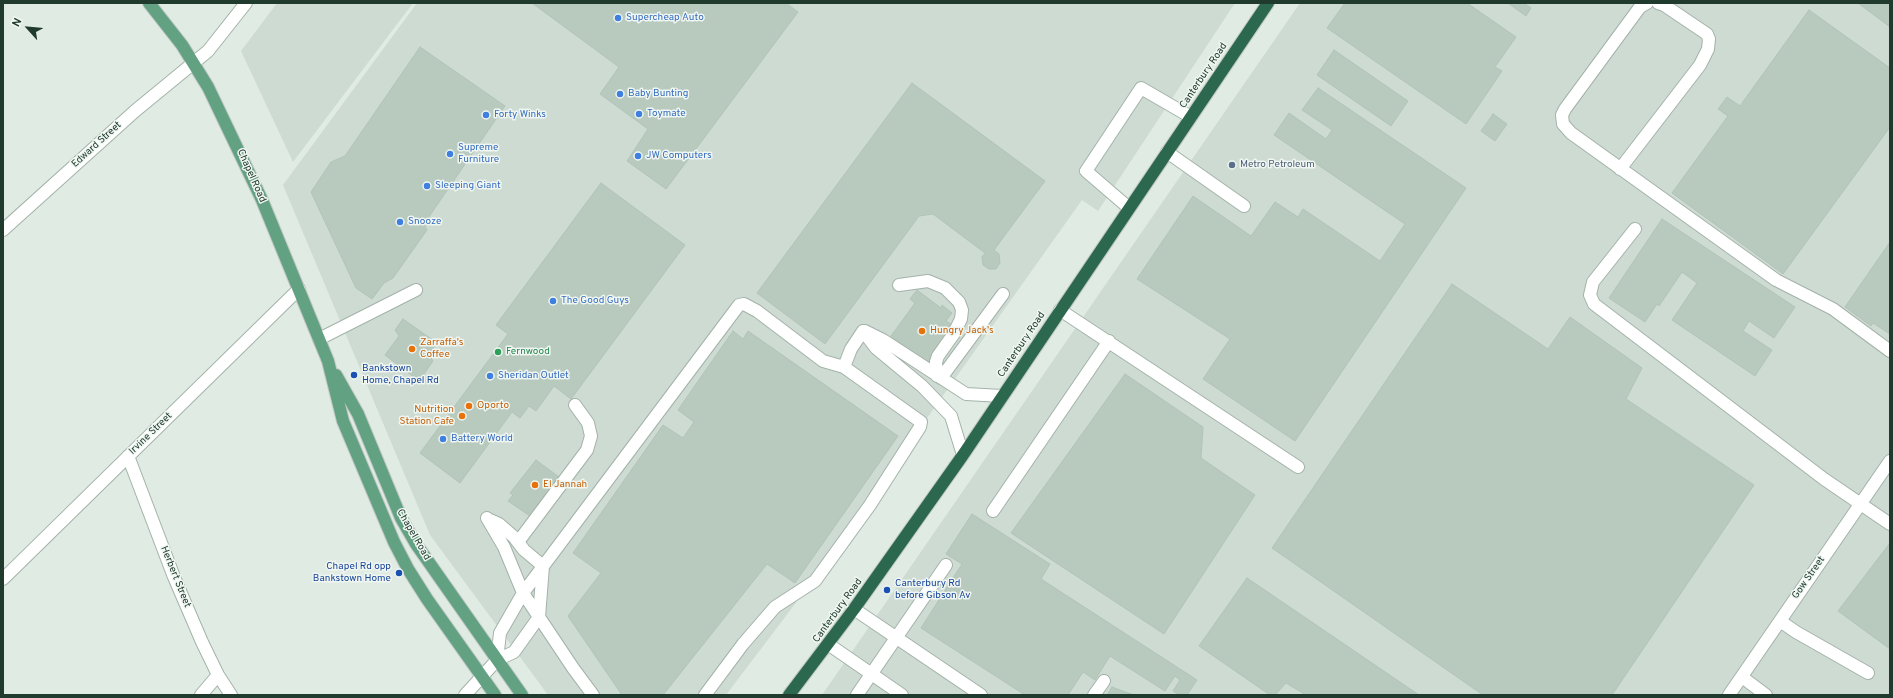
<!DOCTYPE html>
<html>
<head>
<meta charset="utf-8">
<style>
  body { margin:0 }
  #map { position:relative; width:1893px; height:698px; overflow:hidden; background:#e0ebe3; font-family:Overpass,sans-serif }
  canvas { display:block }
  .frame { position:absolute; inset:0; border:4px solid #203b2e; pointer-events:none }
  .north { position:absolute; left:8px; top:8px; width:40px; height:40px; -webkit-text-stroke:3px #f0f7f2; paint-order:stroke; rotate:297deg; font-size:11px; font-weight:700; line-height:16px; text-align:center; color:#203b2e }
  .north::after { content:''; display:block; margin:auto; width:14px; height:18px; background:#203b2e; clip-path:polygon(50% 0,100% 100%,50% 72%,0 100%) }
</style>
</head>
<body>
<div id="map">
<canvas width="1893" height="698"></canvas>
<div class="frame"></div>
<div class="north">N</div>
</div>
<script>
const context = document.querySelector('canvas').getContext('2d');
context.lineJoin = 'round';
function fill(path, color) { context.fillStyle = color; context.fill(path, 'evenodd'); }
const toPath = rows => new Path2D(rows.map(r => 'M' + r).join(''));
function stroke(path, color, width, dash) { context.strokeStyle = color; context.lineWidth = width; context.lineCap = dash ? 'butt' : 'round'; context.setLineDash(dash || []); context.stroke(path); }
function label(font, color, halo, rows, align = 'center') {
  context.font = font + ' Overpass,sans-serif'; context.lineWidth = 3; context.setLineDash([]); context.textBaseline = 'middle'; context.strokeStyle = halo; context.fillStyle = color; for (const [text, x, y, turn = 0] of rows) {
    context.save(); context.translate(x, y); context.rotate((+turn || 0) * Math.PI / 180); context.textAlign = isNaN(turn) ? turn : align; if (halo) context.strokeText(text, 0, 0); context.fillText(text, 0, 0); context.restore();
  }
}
fill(toPath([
  [277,3,413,3,293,162,241,51],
  [417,3,1235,3,1098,211,1082,200,795,604,726,695,548,695,430,535,283,185],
  [1300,3,1890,3,1890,695,822,695]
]), '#cedbd2');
const building = toPath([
  [532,3,786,3,798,12,666,189,627,161,648,129,600,94,619,67,532,3],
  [1345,3,1467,3,1516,37,1495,67,1502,71,1466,124,1327,28,1345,3],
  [1508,3,1524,3,1531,8,1526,16,1508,3],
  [1858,3,1890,3,1890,27,1858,3],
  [1809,10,1890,68,1890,127,1783,274,1672,193,1728,116,1718,109,1727,97,1740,106,1809,10],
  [420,47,505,106,424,224,427,230,393,278,384,283,372,299,356,288,311,192,331,162,345,156,420,47],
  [1334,50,1408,101,1391,126,1317,75,1334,50],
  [912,83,1045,181,994,250,999,254,1000,263,996,269,989,269,983,265,982,257,985,253,933,214,919,216,825,344,757,293,912,83],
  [1318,88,1466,188,1295,441,1203,379,1230,339,1137,279,1193,196,1251,236,1275,202,1298,217,1303,209,1380,261,1405,224,1274,135,1289,113,1326,139,1332,130,1302,110,1318,88],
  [1493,114,1507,124,1495,141,1481,131,1493,114],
  [601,183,685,245,571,399,554,386,536,411,529,406,520,418,512,412,460,483,420,453,508,334,496,325,601,183],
  [1662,219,1795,307,1774,338,1749,321,1743,331,1772,350,1755,376,1672,320,1697,283,1682,272,1659,306,1657,304,1645,322,1609,298,1662,219],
  [1890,242,1890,334,1873,323,1871,326,1845,307,1890,242],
  [1452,284,1548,349,1570,317,1642,368,1626,399,1754,485,1612,695,1483,695,1272,548,1452,284],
  [917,290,941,308,942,305,952,313,946,321,954,326,927,363,891,336,915,303,910,299,917,290],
  [403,319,437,343,429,354,433,361,419,381,385,355,399,336,395,330,403,319],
  [733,331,743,339,748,331,898,436,795,583,767,564,663,695,622,695,568,616,601,573,573,553,663,425,683,438,694,422,678,410,733,331],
  [1125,374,1203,427,1201,458,1255,495,1164,634,1011,533,1125,374],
  [536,460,559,477,530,516,508,501,513,495,510,493,536,460],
  [972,514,1050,564,1041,579,1197,680,1187,695,1179,695,1173,691,1180,680,1175,676,1165,691,1110,656,1095,680,1083,672,1068,695,1025,695,921,628,962,564,946,554,972,514],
  [1890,543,1890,649,1838,611,1890,543],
  [1247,578,1419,695,1306,695,1286,683,1275,695,1270,695,1199,646,1247,578],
  [1112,687,1120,690,1134,695,1107,695,1112,687]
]);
fill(building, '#b8c9be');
stroke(building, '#b2c4b9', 1);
const minor = toPath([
  [1647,3,1640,7,1565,109,1562,115,1563,124,1571,133,1776,280,1833,309,1890,351],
  [1167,152,1244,206],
  [1620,169,1700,65,1708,49,1709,39,1707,34,1664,5,1658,3],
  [1129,208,1086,171,1141,88,1191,117],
  [1635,229,1593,282,1590,295,1594,304,1824,479,1890,524],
  [3,230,135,111,208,51,246,3],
  [899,285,928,281,945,288,959,302,962,310,961,319,953,335,938,356,936,362,937,376],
  [1060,310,1298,467],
  [863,331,876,348,922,386,951,416,963,455],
  [865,331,883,340,966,394,1002,396],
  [319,339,416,290],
  [941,378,1003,294],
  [128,456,174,577,202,642,218,675,231,695],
  [993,511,1109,341],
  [487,518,504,547,523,593,573,668,593,695],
  [490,520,499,524,514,537,524,550,543,566],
  [518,542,587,450,591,436,588,423,575,405],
  [3,579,299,289],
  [854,609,981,695],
  [1780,621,1796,632,1868,673],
  [828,644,902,695],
  [497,660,500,633,523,593,739,305,744,304,757,311,823,361,844,367],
  [1742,677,1766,695],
  [201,695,218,675],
  [465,695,497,660,514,652,539,617,543,566],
  [705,695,743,644,775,607,815,581,870,505,920,427,921,422,844,367,851,349,863,331],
  [857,695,946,565],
  [1094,695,1104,681],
  [1729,695,1890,461]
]);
const major = toPath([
  [149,3,182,45,208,87,262,200,328,361,343,421,394,542,408,569,427,599,495,695],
  [336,375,358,414,401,518,416,544,522,695]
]);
const highway = toPath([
  [789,695,854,609,963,455,1268,3]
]);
stroke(minor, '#a3b3a9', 14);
stroke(major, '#c1c8c4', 14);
stroke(highway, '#c1c8c4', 14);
stroke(minor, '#fff', 12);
stroke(major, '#63a183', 12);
stroke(highway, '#2c684e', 12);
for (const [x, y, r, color] of [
  [618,18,4,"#3f7fe0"],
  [620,94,4,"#3f7fe0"],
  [639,114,4,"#3f7fe0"],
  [486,115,4,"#3f7fe0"],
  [450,154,4,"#3f7fe0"],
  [638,156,4,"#3f7fe0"],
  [1232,165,4,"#5c6f8a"],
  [427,186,4,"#3f7fe0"],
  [400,222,4,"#3f7fe0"],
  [553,301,4,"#3f7fe0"],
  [922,331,4,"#e8710a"],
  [412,349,4,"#e8710a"],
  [498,352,4,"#2e9e5b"],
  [354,375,4,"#1a4fb4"],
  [490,376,4,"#3f7fe0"],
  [469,406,4,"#e8710a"],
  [462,416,4,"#e8710a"],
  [443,439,4,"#3f7fe0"],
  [535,485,4,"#e8710a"],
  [399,573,4,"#1a4fb4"],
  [887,590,4,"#1a4fb4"]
]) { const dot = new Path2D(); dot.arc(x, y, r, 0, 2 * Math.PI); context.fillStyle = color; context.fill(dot); stroke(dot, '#f0f7f2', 1.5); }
label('10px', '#366cbe', '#f0f7f2', [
  ["Supercheap Auto",626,18],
  ["Baby Bunting",628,94],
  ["Toymate",647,114],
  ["Forty Winks",494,115],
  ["Supreme",458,148],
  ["Furniture",458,160],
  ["JW Computers",646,156],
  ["Sleeping Giant",435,186],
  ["Snooze",408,222],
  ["The Good Guys",561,301],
  ["Sheridan Outlet",498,376],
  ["Battery World",451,439]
], 'left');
label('10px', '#203b2e', '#f0f7f2', [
  ["Canterbury Road",1204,76,-56],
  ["Edward Street",97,145,-42],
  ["Chapel Road",251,176,66],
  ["Canterbury Road",1022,345,-56],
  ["Irvine Street",151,434,-44],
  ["Chapel Road",413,535,60],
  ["Herbert Street",175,577,68],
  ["Gow Street",1809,578,-55],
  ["Canterbury Road",838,611,-54]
]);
label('10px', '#4e5e75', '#f0f7f2', [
  ["Metro Petroleum",1240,165]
], 'left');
label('10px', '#c56008', '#f0f7f2', [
  ["Hungry Jack's",930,331],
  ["Zarraffa's",420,343],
  ["Coffee",420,355],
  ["Oporto",477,406],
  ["Nutrition",454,410,"right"],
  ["Station Cafe",454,422,"right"],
  ["El Jannah",543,485]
], 'left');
label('10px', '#27864d', '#f0f7f2', [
  ["Fernwood",506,352]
], 'left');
label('10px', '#164399', '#f0f7f2', [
  ["Bankstown",362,369],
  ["Home, Chapel Rd",362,381],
  ["Chapel Rd opp",391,567,"right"],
  ["Bankstown Home",391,579,"right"],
  ["Canterbury Rd",895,584],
  ["before Gibson Av",895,596]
], 'left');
</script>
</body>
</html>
